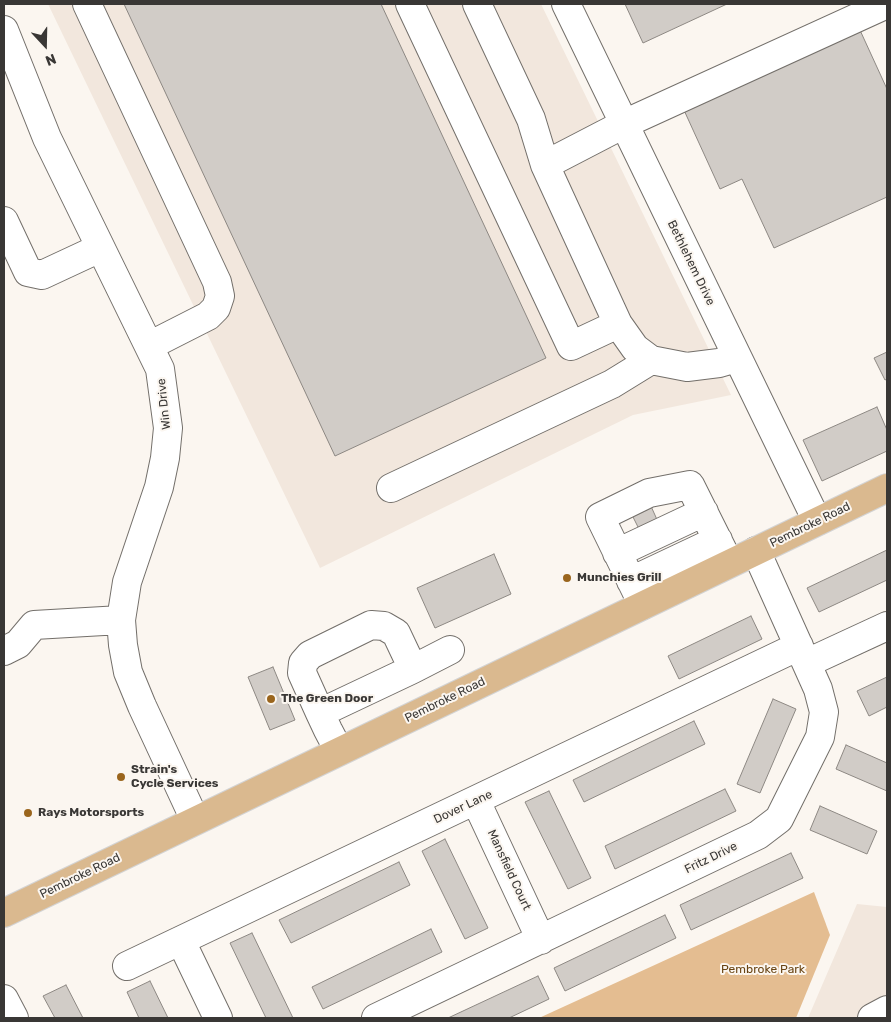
<!DOCTYPE html>
<html>
<head>
<meta charset="utf-8">
<style>
  body { margin:0 }
  #map { position:relative; width:891px; height:1022px; overflow:hidden; background:#fbf6f0; font-family:Rubik,sans-serif }
  canvas { display:block }
  .frame { position:absolute; inset:0; border:5px solid #393735; pointer-events:none }
  .north { position:absolute; left:20px; top:20px; width:50px; height:50px; -webkit-text-stroke:4px #fbf6f0; paint-order:stroke; rotate:159deg; font-size:14px; font-weight:700; line-height:20px; text-align:center; color:#393735 }
  .north::after { content:''; display:block; margin:auto; width:18px; height:22px; background:#393735; clip-path:polygon(50% 0,100% 100%,50% 72%,0 100%) }
</style>
</head>
<body>
<div id="map">
<canvas width="891" height="1022"></canvas>
<div class="frame"></div>
<div class="north">N</div>
</div>
<script>
const context = document.querySelector('canvas').getContext('2d');
context.lineJoin = 'round';
function fill(path, color) { context.fillStyle = color; context.fill(path, 'evenodd'); }
const toPath = rows => new Path2D(rows.map(r => 'M' + r).join(''));
function stroke(path, color, width, dash) { context.strokeStyle = color; context.lineWidth = width; context.lineCap = dash ? 'butt' : 'round'; context.setLineDash(dash || []); context.stroke(path); }
function label(font, color, halo, rows, align = 'center') {
  context.font = font + ' Rubik,sans-serif'; context.lineWidth = 4; context.setLineDash([]); context.textBaseline = 'middle'; context.strokeStyle = halo; context.fillStyle = color; for (const [text, x, y, turn = 0] of rows) {
    context.save(); context.translate(x, y); context.rotate((+turn || 0) * Math.PI / 180); context.textAlign = isNaN(turn) ? turn : align; if (halo) context.strokeText(text, 0, 0); context.fillText(text, 0, 0); context.restore();
  }
}
fill(toPath([
  [48,4,541,4,731,395,633,415,320,568],
  [857,904,887,907,887,1018,808,1018]
]), '#f2e7dd');
fill(toPath([
  [814,892,830,935,796,1018,539,1018]
]), '#e4bd91');
const building = toPath([
  [124,4,381,4,546,358,335,456,124,4],
  [625,4,727,4,643,43,625,4],
  [859,28,887,89,887,197,774,248,742,179,720,189,683,108,859,28],
  [887,352,887,379,885,380,874,358,887,352],
  [877,407,887,430,887,451,822,481,803,440,877,407],
  [650,504,659,524,641,533,631,513,650,504],
  [887,550,887,580,819,612,807,588,887,550],
  [494,554,511,594,435,628,417,588,494,554],
  [751,616,762,639,679,679,668,656,751,616],
  [273,667,295,720,270,730,248,677,273,667],
  [887,677,887,707,869,716,857,691,887,677],
  [773,699,796,709,760,793,737,784,773,699],
  [694,721,705,744,584,802,573,780,694,721],
  [846,745,887,763,887,791,836,769,846,745],
  [725,789,736,811,615,869,605,846,725,789],
  [549,791,591,878,568,889,525,802,549,791],
  [820,806,877,831,867,854,810,830,820,806],
  [445,839,488,928,465,939,422,851,445,839],
  [791,853,803,878,691,930,680,905,791,853],
  [399,862,410,885,291,943,279,920,399,862],
  [665,915,676,938,565,991,554,968,665,915],
  [431,929,442,952,323,1009,312,987,431,929],
  [252,933,293,1018,266,1018,230,943,252,933],
  [538,976,549,999,509,1018,448,1018,538,976],
  [150,981,168,1018,139,1018,127,992,150,981],
  [66,985,83,1018,55,1018,43,996,66,985]
]);
fill(building, '#d1ccc7');
stroke(building, '#8d8883', 1);
const minor = toPath([
  [87,4,217,282,220,296,216,308,208,316,149,346],
  [410,4,571,346,618,324,545,165,531,119,477,4],
  [566,4,817,521],
  [4,30,47,138,160,369,168,428,165,458,159,487,127,582,121,620,123,645,128,672,142,706,195,820],
  [545,165,624,124,887,4],
  [4,221,28,272,42,275,100,248],
  [618,324,635,348,651,360,687,367,719,363,736,358],
  [391,488,612,384,651,360],
  [617,553,704,512],
  [631,581,718,540],
  [643,605,600,517,649,493,690,485,729,563],
  [4,651,18,644,34,625,121,620],
  [807,663,887,626],
  [413,669,450,650],
  [320,713,413,669,396,633,384,626,371,625,310,655,303,663,302,673,320,713,328,730,339,751],
  [476,801,541,940],
  [181,941,218,1018],
  [127,966,799,646],
  [4,999,14,1018],
  [376,1018,758,835,779,819,820,737,824,712,818,689,756,551],
  [872,1018,887,1010]
]);
const major = toPath([
  [4,913,887,488]
]);
stroke(minor, '#736f6a', 30);
stroke(major, '#d3d3d3', 30);
stroke(minor, '#fff', 28);
stroke(major, '#dab98f', 28);
for (const [x, y, r, color] of [
  [567,578,5,"#9a651d"],
  [271,699,5,"#9a651d"],
  [121,777,5,"#9a651d"],
  [28,813,5,"#9a651d"]
]) { const dot = new Path2D(); dot.arc(x, y, r, 0, 2 * Math.PI); context.fillStyle = color; context.fill(dot); stroke(dot, '#fbf6f0', 2); }
label('12px', '#393735', '#fbf6f0', [
  ["Bethlehem Drive",691,263,64],
  ["Win Drive",164,404,-96],
  ["Pembroke Road",810,525,-26],
  ["Pembroke Road",445,700,-26],
  ["Dover Lane",463,807,-25],
  ["Fritz Drive",711,858,-26],
  ["Mansfield Court",509,870,65],
  ["Pembroke Road",80,876,-26]
]);
label('bold 12px', '#393735', '#fbf6f0', [
  ["Munchies Grill",577,578],
  ["The Green Door",281,699],
  ["Strain's",131,770],
  ["Cycle Services",131,784],
  ["Rays Motorsports",38,813]
], 'left');
label('12px', '#694413', '#fbf6f0', [
  ["Pembroke Park",763,970]
]);
</script>
</body>
</html>
